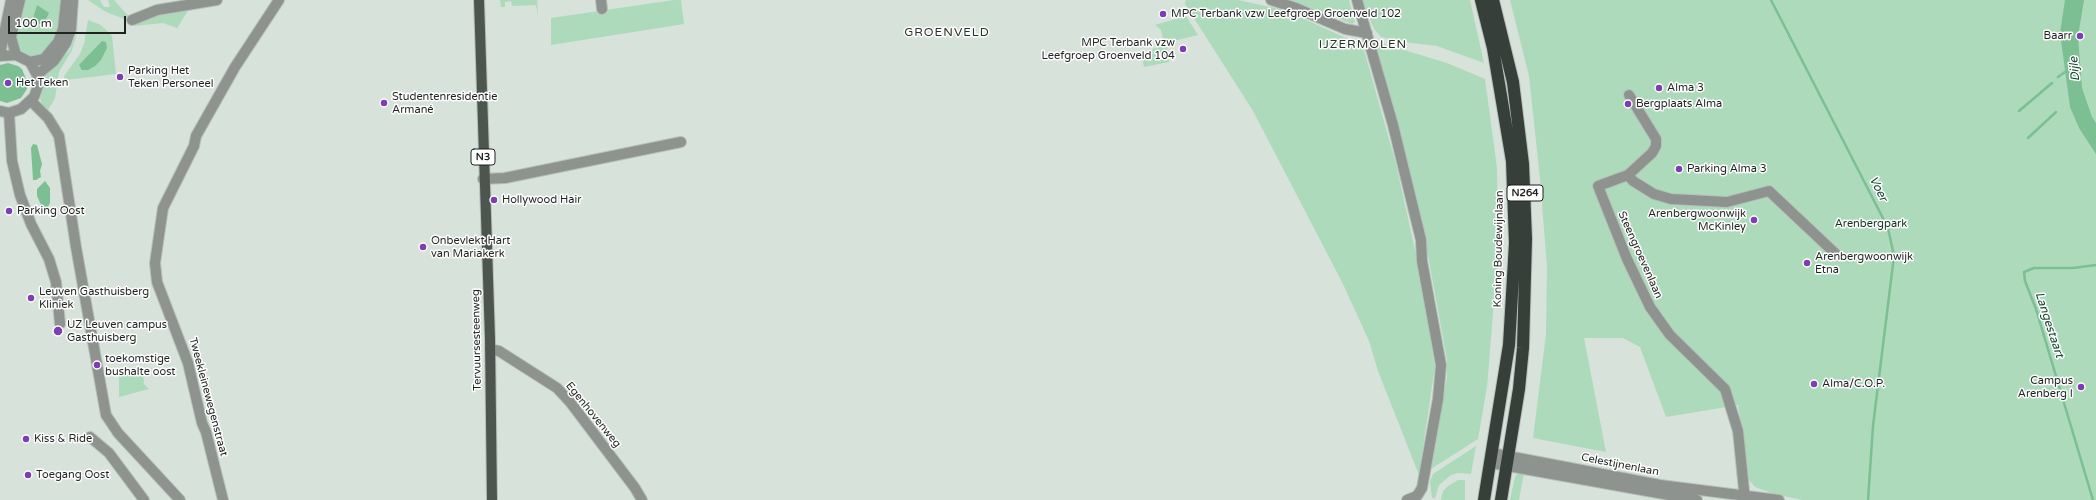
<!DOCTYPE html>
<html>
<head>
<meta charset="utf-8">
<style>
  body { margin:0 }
  #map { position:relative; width:2096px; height:500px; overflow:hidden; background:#d7e2da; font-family:"Varela Round",sans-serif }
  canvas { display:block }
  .scale { position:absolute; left:8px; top:16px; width:118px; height:18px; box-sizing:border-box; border:2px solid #1f2320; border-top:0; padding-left:5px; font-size:12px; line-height:14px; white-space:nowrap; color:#1f2320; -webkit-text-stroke:3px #fff; paint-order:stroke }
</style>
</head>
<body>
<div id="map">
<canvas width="2096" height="500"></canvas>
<div class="scale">100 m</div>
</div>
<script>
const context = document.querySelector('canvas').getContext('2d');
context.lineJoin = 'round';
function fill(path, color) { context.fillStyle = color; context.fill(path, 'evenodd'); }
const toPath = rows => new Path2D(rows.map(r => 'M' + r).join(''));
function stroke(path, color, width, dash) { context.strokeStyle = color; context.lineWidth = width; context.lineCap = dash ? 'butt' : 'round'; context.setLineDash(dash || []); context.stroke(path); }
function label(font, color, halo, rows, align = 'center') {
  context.font = font + ' "Varela Round",sans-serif'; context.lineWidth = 3; context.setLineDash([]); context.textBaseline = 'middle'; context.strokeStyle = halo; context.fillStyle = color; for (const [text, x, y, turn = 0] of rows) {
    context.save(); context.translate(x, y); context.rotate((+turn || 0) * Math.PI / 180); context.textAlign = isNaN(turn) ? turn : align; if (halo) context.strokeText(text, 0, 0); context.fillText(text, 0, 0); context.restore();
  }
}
fill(toPath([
  [22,0,63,0,60,31,44,55,31,57,20,51,14,40],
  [88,0,100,0,104,7,110,7,108,0,114,0,130,18,127,20,106,12],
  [500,0,537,0,538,17,536,5,512,6,511,1,505,2,505,7,501,7],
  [674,0,681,0,684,24,551,45,551,18],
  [1186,0,1238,0,1284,10,1355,42,1364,50,1396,164,1417,259,1435,366,1419,475,1378,371,1369,341,1343,284,1253,111,1185,4],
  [1290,0,1349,0,1355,22,1352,24],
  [1362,0,1470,0,1484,63,1437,46,1403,42,1381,37,1374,29],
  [1510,0,2096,0,2096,500,1802,500,1774,494,1755,487,1749,480,1738,405,1666,417,1640,347,1623,338,1584,338,1606,452,1533,438,1546,334,1547,267,1540,178,1529,76],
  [191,6,177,28,163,23,134,26,134,22,146,15],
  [1186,16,1198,35,1161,44,1161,40,1163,39,1161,30,1155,25],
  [88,20,101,25,112,36,116,74,65,80,64,76,80,54,84,44],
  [79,27,72,50,59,72,55,98,48,110,42,104,40,98,43,76,70,50],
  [1381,43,1447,63,1485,79,1497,168,1498,252,1487,387,1478,439,1431,469,1447,377,1447,360,1422,222,1400,130,1376,48],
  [1167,45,1169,62,1144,67,1142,57,1153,54,1152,49],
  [143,369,144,384,149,389,119,397,119,377],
  [1476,446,1471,474,1458,473,1451,475,1439,485,1435,498,1432,498,1430,482,1433,474],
  [1524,473,1519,500,1510,500,1515,477,1517,474],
  [1458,480,1465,480,1465,500,1441,500,1443,491,1448,486]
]), '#addabb');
fill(toPath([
  [2065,0,2084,0,2078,36,2082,88,2092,117,2096,123,2096,154,2079,128,2070,107,2060,33],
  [37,5,49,13,43,25,32,22],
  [102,41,106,42,107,48,101,60,95,66,88,70,82,70,79,65],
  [8,63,18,66,22,69,28,84,27,89,21,98,7,103,0,101,0,65],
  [33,144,37,145,42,164,40,171,41,177,36,180,33,180,31,148],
  [45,181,50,188,50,203,46,210,42,207,37,196,37,189]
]), '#7bbf93');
stroke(toPath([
  [1771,0,1888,228,1894,256,1873,426,1868,500],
  [2058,77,2065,72],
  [2019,111,2052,83],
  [2028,138,2056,112],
  [2093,500,2036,309,2025,281,2024,272,2034,268,2073,268,2096,265]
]), '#7bbf93', 2.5);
const minor = toPath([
  [601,0,602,9],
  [1271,0,1296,8,1345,29,1367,33],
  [1357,0,1393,125,1421,240,1422,261,1441,365,1438,399,1422,488,1417,496,1407,500],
  [132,20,157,10,217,0],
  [0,54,11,0],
  [16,55,11,37,20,0],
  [0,56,16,55,30,62,37,75,38,86,34,97,21,109,9,113,0,111],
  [30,62,44,59,58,42,63,29,66,0],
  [37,75,54,61,66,43,71,29,73,0],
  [1629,95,1656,139,1656,146,1652,153,1628,175,1598,186,1627,259,1650,307,1670,335,1725,389,1738,431,1745,500],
  [31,101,48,118,59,136,76,247,106,415,118,433,180,500],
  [9,113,12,161,20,195,31,224,49,259,56,282,60,324],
  [1628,175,1633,181,1654,194,1671,199,1727,202,1769,191,1838,256],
  [483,179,505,178,681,142],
  [490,349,499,351,557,388,570,402,635,488,642,500],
  [90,437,109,453,144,500],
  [1492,453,1660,485,1779,500],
  [1491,463,1697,500],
  [223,500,206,432,202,423,188,363,157,282,155,263,163,208,194,146,196,136,235,67,279,0]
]);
const major = toPath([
  [479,0,490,339,492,500]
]);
const highway = toPath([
  [1481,0,1493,48,1512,161,1515,243,1509,345,1484,500],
  [1493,0,1513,82,1523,164,1526,239,1523,348,1519,389,1501,500]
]);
stroke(minor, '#b6c0b9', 12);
stroke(major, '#b6c0b9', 12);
stroke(highway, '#b6c0b9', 14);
stroke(minor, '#8e938f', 10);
stroke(major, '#4d554f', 10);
stroke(highway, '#363f39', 12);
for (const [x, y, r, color] of [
  [1163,14,4,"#7d3eb4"],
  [2080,36,4,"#7d3eb4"],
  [1183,49,4,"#7d3eb4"],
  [120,77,4,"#7d3eb4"],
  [8,83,4,"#7d3eb4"],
  [1659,88,4,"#7d3eb4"],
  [384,103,4,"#7d3eb4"],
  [1628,104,4,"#7d3eb4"],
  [1679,169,4,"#7d3eb4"],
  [494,200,4,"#7d3eb4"],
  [9,211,4,"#7d3eb4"],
  [1754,220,4,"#7d3eb4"],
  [423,247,4,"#7d3eb4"],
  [1807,263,4,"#7d3eb4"],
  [31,298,4,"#7d3eb4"],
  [58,331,5,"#7d3eb4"],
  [97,365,4,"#7d3eb4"],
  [1814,384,4,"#7d3eb4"],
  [2081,387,4,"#7d3eb4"],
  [26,439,4,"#7d3eb4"],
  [28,475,4,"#7d3eb4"]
]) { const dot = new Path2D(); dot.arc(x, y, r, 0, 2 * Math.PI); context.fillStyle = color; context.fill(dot); stroke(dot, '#fff', 1.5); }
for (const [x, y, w] of [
  [483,157,24],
  [1525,193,36]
]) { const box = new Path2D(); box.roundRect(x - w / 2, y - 8, w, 16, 3); context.fillStyle = '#fff'; context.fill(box); stroke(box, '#1f2320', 1); }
label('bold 10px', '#1f2320', null, [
  ["N3",483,157],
  ["N264",1525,193]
]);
label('11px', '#1f2320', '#fff', [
  ["MPC Terbank vzw Leefgroep Groenveld 102",1171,14],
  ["Baarr",2072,36,"right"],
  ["MPC Terbank vzw",1175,43,"right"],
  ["Leefgroep Groenveld 104",1175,56,"right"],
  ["Parking Het",128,71],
  ["Teken Personeel",128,84],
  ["Het Teken",16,83],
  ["Alma 3",1667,88],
  ["Studentenresidentie",392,97],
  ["Armané",392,110],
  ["Bergplaats Alma",1636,104],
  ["Parking Alma 3",1687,169],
  ["Hollywood Hair",502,200],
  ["Parking Oost",17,211],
  ["Arenbergwoonwijk",1746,214,"right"],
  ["McKinley",1746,227,"right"],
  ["Onbevlekt Hart",431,241],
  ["van Mariakerk",431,254],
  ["Arenbergwoonwijk",1815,257],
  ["Etna",1815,270],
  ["Leuven Gasthuisberg",39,292],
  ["Kliniek",39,305],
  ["UZ Leuven campus",67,325],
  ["Gasthuisberg",67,338],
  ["toekomstige",105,359],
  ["bushalte oost",105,372],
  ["Campus",2073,381,"right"],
  ["Arenberg I",2073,394,"right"],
  ["Alma/C.O.P.",1822,384],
  ["Kiss & Ride",34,439],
  ["Toegang Oost",36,475]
], 'left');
label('11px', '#13311f', '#fff', [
  ["Arenbergpark",1871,224]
]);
label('11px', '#1f2320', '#fff', [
  ["Koning Boudewijnlaan",1499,249,-89],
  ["Steengroevenlaan",1640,255,66],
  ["Tervuursesteenweg",477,340,-91],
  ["Tweekleinewegenstraat",208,397,75],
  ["Egenhovenweg",593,415,51],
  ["Celestijnenlaan",1620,465,11]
]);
context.letterSpacing = '1px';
label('12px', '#29322b', '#fff', [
  ["GROENVELD",947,33],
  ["IJZERMOLEN",1363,45]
]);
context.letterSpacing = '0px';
label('italic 12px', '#12462a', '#fff', [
  ["Dijle",2075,69,-95],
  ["Voer",1878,189,63],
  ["Langestaart",2049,325,72]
]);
</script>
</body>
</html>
